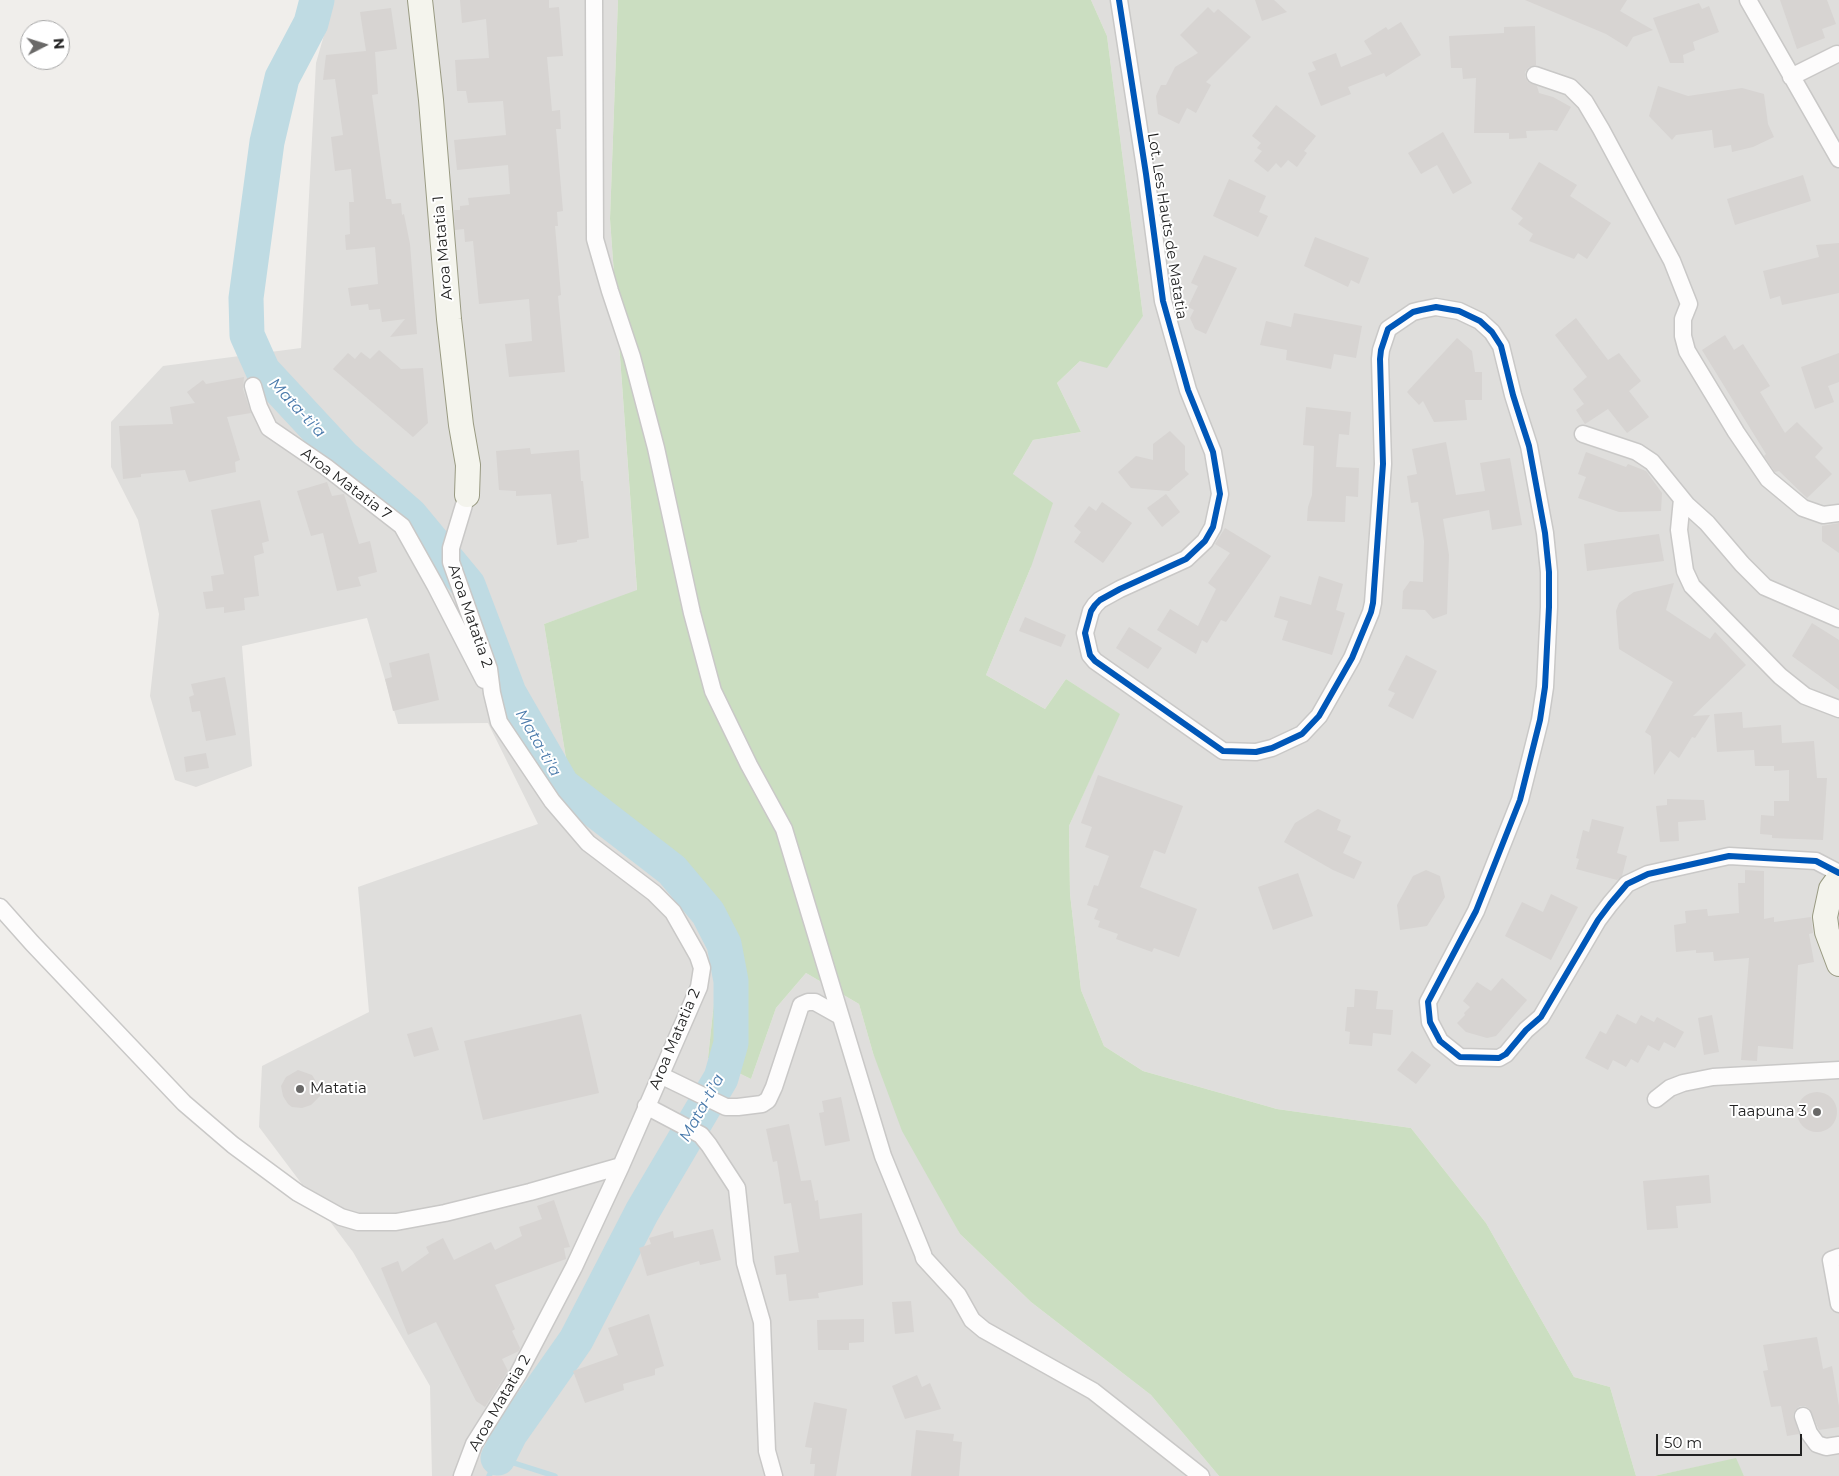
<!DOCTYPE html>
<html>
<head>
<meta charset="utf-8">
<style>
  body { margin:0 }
  #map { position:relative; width:1839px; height:1476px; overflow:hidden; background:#f0eeeb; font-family:Montserrat,sans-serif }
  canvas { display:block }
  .north { position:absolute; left:20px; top:20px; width:50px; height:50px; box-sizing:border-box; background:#fff; border:1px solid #a7a7a7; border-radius:50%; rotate:85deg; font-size:14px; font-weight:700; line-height:20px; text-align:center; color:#222 }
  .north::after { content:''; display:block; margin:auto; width:18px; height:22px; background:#6a6968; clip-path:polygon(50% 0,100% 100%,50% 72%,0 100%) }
  .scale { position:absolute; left:1656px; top:1434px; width:146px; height:22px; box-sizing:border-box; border:2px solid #222; border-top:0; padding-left:6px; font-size:15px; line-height:18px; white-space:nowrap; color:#222; -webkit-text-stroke:4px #fff; paint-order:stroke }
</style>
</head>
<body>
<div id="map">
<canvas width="1839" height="1476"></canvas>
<div class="north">N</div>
<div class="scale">50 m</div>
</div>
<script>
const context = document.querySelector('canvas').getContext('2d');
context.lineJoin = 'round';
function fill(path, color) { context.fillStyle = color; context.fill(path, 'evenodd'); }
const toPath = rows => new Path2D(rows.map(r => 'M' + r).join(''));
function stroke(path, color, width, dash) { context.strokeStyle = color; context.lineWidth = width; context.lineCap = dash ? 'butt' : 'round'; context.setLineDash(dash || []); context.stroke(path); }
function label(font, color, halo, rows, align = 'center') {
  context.font = font + ' Montserrat,sans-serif'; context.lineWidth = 4; context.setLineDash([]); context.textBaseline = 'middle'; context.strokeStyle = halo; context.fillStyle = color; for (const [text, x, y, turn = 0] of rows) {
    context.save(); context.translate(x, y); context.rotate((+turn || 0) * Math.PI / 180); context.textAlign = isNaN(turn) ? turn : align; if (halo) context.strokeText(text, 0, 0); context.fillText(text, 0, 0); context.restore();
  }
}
fill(toPath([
  [334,0,618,0,610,219,637,591,544,624,574,807,627,857,675,892,709,942,718,965,708,1058,751,1079,776,1008,806,973,859,1004,873,1053,960,1234,1031,1302,1151,1395,1219,1476,432,1476,430,1386,353,1252,259,1127,262,1066,369,1012,358,887,538,824,488,723,398,724,367,618,242,646,252,766,196,787,175,780,150,696,159,614,138,520,111,467,111,422,163,366,301,348,316,63],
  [1091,0,1839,0,1839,1476,1744,1476,1735,1459,1654,1476,1636,1476,1610,1387,1574,1377,1486,1223,1411,1128,1277,1109,1143,1071,1104,1046,1081,990,1070,894,1069,826,1119,714,1066,679,1045,709,986,675,1031,567,1013,474,1033,440,1081,432,1057,383,1080,361,1143,316,1107,36]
]), '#dfdedc');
fill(toPath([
  [618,0,1091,0,1107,36,1143,316,1107,368,1080,361,1057,383,1081,432,1033,440,1013,474,1053,503,1031,567,986,675,1045,709,1066,679,1120,714,1069,826,1070,894,1081,990,1104,1046,1143,1071,1277,1109,1411,1128,1486,1223,1574,1377,1610,1387,1636,1476,1219,1476,1151,1395,1031,1302,960,1234,902,1131,873,1053,859,1004,806,973,776,1008,751,1079,708,1058,718,965,709,942,675,892,627,857,574,807,544,624,637,590,610,219],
  [1736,1458,1744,1476,1654,1476]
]), '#cbdec1');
stroke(toPath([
  [489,1476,498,1458,555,1476]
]), '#bfdbe3', 5.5);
stroke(toPath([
  [317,0,311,23,282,78,267,142,246,298,247,335,263,371,343,457,410,515,468,585,509,693,562,785,672,870,708,913,724,944,731,981,731,1043,721,1078,642,1212,576,1340,510,1434,498,1458]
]), '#bfdbe3', 35);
fill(toPath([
  [460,0,549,0,549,8,559,7,563,56,547,57,552,111,560,110,561,129,556,129,563,211,557,212,558,226,555,226,561,295,558,296,565,372,509,377,505,344,532,341,529,299,479,304,473,241,465,242,464,229,455,230,454,210,460,210,460,206,469,205,468,198,510,194,508,165,457,170,454,140,506,135,503,101,468,103,466,91,457,91,455,60,489,58,486,19,462,23],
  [1255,0,1274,0,1287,12,1262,21],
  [1525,0,1627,0,1620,11,1653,30,1633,37,1627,47,1606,34],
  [1780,0,1827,0,1836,24,1822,29,1825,38,1797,49],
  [1699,3,1702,9,1709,6,1719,32,1693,42,1695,50,1683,55,1684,63,1670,63,1653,18],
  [1208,7,1214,13,1218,9,1251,37,1206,82,1211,85,1196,113,1187,108,1179,124,1158,114,1156,96,1161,85,1166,85,1175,67,1198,53,1180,35],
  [391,8,397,49,375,52,378,94,372,95,386,199,391,199,392,204,401,203,402,215,404,214,410,244,417,334,390,337,405,319,382,322,380,309,369,310,368,304,351,306,348,288,378,284,375,247,346,250,345,235,350,234,349,202,354,202,351,169,335,171,331,137,343,135,335,79,323,80,326,55,366,51,360,12],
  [1401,22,1421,55,1386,77,1384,73,1348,87,1351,94,1321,106,1308,73,1316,70,1312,62,1336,53,1341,67,1372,54,1364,41,1386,27,1388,30],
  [1535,26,1536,65,1528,68,1525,72,1525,77,1528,82,1537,86,1539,93,1553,97,1571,107,1557,131,1552,130,1526,131,1527,138,1509,139,1509,133,1474,133,1476,78,1463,79,1462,68,1451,68,1449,36,1504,33,1504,27],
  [1658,86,1688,96,1742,88,1764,94,1768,124,1774,137,1753,147,1732,152,1731,145,1714,148,1712,130,1676,135,1672,140,1649,116],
  [1276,105,1316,136,1304,151,1307,153,1297,167,1288,160,1281,168,1276,163,1268,172,1254,161,1262,151,1257,148,1261,143,1252,136],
  [1443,132,1472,183,1453,194,1437,165,1421,174,1408,153],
  [1539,162,1577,185,1570,196,1611,223,1587,259,1578,253,1574,259,1529,241,1533,234,1518,224,1523,218,1511,209],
  [1803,175,1811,201,1735,225,1727,199],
  [1229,179,1266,196,1259,212,1268,216,1258,237,1213,216],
  [1315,237,1369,258,1359,284,1351,280,1348,287,1304,266],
  [1839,243,1839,293,1782,305,1780,296,1770,299,1763,271,1819,257,1816,245],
  [1204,255,1237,268,1206,334,1195,329,1190,318,1194,310,1188,307,1198,286,1191,283],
  [1294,313,1362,326,1356,358,1334,354,1331,369,1286,360,1287,350,1260,345,1266,321,1291,327],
  [1576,318,1608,360,1619,353,1641,381,1629,391,1649,417,1627,433,1608,409,1585,424,1576,410,1584,404,1573,389,1587,377,1555,335],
  [1725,335,1734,350,1743,344,1770,386,1760,392,1785,433,1797,422,1823,448,1815,457,1832,474,1807,498,1779,471,1775,472,1764,456,1766,454,1702,350],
  [1457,338,1472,351,1475,372,1482,372,1482,400,1465,400,1467,420,1434,422,1423,401,1419,405,1407,392],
  [379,350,401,369,423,368,428,423,413,437,333,369,348,353,355,359,361,352,370,359],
  [1839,353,1839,382,1828,386,1834,402,1815,409,1801,367],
  [244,377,243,389,251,413,227,417,240,460,235,462,236,472,189,482,185,470,141,474,141,477,123,479,119,426,173,424,170,407,195,403,187,392,203,380,206,384],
  [1306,407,1351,412,1349,435,1339,434,1336,467,1359,468,1358,497,1346,496,1345,522,1307,521,1308,507,1312,495,1314,446,1303,445],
  [1170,431,1185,446,1185,470,1189,474,1169,491,1131,488,1118,472,1136,456,1153,460,1153,444],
  [1446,442,1456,495,1485,491,1480,463,1510,458,1522,525,1492,530,1489,510,1443,519,1449,555,1447,614,1433,619,1425,610,1402,609,1403,591,1410,581,1423,582,1424,541,1418,502,1411,503,1407,476,1417,474,1412,449],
  [530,448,531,454,579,450,581,481,583,481,589,538,577,540,577,542,557,545,551,494,516,496,516,491,499,490,496,451],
  [1586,452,1626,467,1628,464,1646,471,1662,493,1661,511,1619,512,1578,498,1586,477,1578,474],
  [327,482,332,496,344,494,359,544,370,541,377,572,358,577,361,586,337,591,323,533,311,536,297,491],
  [1166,494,1180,512,1162,527,1147,508],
  [260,500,269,541,262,543,264,553,254,556,259,596,244,598,245,610,224,613,224,607,206,609,203,592,213,591,211,576,224,574,211,510],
  [1102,502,1132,523,1103,563,1074,542,1081,532,1074,526,1089,506,1096,511],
  [1839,523,1839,553,1822,541,1822,526],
  [1225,528,1271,556,1226,622,1221,620,1207,643,1202,640,1196,654,1157,630,1170,609,1198,626,1216,589,1208,583,1230,553,1215,544],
  [1659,534,1664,561,1587,571,1584,544],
  [1319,576,1343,584,1336,610,1345,613,1332,655,1282,640,1288,621,1274,617,1280,596,1311,605],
  [1674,583,1666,610,1710,639,1715,632,1746,665,1693,716,1710,715,1695,738,1692,737,1679,758,1670,751,1654,775,1651,736,1645,732,1673,682,1619,649,1616,611,1619,603,1634,592],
  [1025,617,1066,635,1061,647,1019,631],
  [1812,623,1839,640,1839,690,1792,656],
  [1129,627,1162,648,1148,669,1116,648],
  [429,653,439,700,393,711,385,679,392,677,389,663],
  [1406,655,1437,671,1413,719,1388,706,1395,693,1388,690],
  [225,677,236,735,206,741,200,711,192,712,189,697,194,695,191,684],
  [1742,712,1743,728,1781,725,1782,743,1814,741,1817,778,1827,778,1823,840,1772,838,1772,835,1760,834,1761,815,1774,816,1774,801,1789,801,1789,770,1774,771,1774,766,1755,766,1754,750,1717,752,1714,714],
  [206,753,209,768,186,772,184,757],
  [1098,775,1183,806,1165,854,1154,850,1140,887,1197,909,1179,957,1154,948,1152,952,1116,939,1118,934,1098,927,1100,921,1094,919,1098,909,1087,905,1094,885,1098,886,1109,856,1085,847,1092,827,1081,823],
  [1667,799,1704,800,1706,820,1678,822,1679,841,1660,842,1656,806,1667,805],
  [1318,809,1341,820,1337,830,1351,836,1343,853,1362,862,1354,879,1333,870,1284,842,1295,823],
  [1592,819,1624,827,1617,853,1627,856,1622,876,1617,880,1576,869,1579,859,1576,858,1583,830,1589,832],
  [1426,870,1440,876,1445,897,1427,926,1400,930,1397,905,1413,876],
  [1745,870,1764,871,1764,919,1774,917,1774,922,1811,917,1813,933,1809,934,1814,962,1798,965,1793,1049,1758,1046,1757,1061,1741,1060,1749,958,1714,961,1713,952,1696,953,1696,950,1676,952,1674,925,1686,923,1685,911,1707,909,1708,916,1739,913,1738,883,1745,883],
  [1298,873,1313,916,1273,930,1258,887],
  [1551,894,1578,907,1551,960,1505,936,1522,902,1543,912],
  [1502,978,1527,1000,1496,1036,1487,1038,1466,1032,1457,1023,1465,1015,1464,1013,1470,1007,1463,1001,1477,982,1491,991],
  [1355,989,1378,991,1376,1009,1393,1010,1391,1035,1373,1033,1372,1046,1349,1044,1350,1032,1345,1031,1347,1007,1354,1007],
  [581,1014,599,1093,483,1120,464,1041],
  [1617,1014,1636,1024,1641,1015,1654,1022,1657,1017,1684,1032,1675,1048,1664,1042,1659,1051,1648,1045,1638,1063,1631,1059,1626,1067,1613,1060,1608,1070,1585,1058,1600,1031,1606,1034],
  [1712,1015,1719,1052,1704,1055,1698,1018],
  [432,1027,439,1050,414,1057,407,1034],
  [1412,1051,1431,1065,1416,1084,1397,1070],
  [298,1070,312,1075,323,1093,311,1105,302,1108,292,1107,288,1104,283,1096,281,1086,286,1077],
  '1797 1112a20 20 0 1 1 40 0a20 20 0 1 1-40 0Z',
  [841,1097,850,1141,825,1146,819,1113,824,1112,822,1101],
  [789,1124,801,1181,811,1180,815,1201,818,1200,820,1219,862,1213,863,1285,818,1293,819,1298,789,1301,786,1274,776,1275,774,1256,799,1252,791,1203,784,1204,777,1161,773,1162,766,1129],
  [1709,1175,1711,1203,1676,1206,1678,1228,1647,1230,1643,1181],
  [554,1200,570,1247,564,1248,566,1259,495,1285,515,1329,512,1331,520,1348,519,1351,502,1359,508,1371,485,1407,476,1401,436,1322,408,1335,381,1268,398,1261,402,1272,429,1253,426,1247,443,1238,454,1260,491,1242,495,1250,522,1236,519,1227,542,1219,537,1206],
  [713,1229,721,1260,700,1265,699,1261,647,1276,639,1248,651,1244,649,1238,673,1231,674,1238],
  [911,1301,914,1332,895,1334,892,1302],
  [649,1314,664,1366,655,1369,655,1375,623,1384,624,1390,585,1403,573,1371,618,1355,608,1328],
  [864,1319,864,1342,849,1343,849,1350,818,1350,817,1320],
  [1817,1337,1823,1369,1832,1366,1839,1406,1839,1427,1819,1430,1810,1409,1805,1406,1800,1406,1796,1409,1793,1415,1799,1434,1787,1436,1781,1406,1771,1407,1763,1371,1768,1370,1763,1345],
  [917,1375,922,1387,930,1383,941,1409,905,1419,892,1386],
  [814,1402,847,1409,836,1476,814,1476,815,1464,810,1464,812,1448,805,1447],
  [916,1430,954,1434,953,1441,962,1442,959,1476,911,1476]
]), '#d7d4d2');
const minor = toPath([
  [594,0,595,239,610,291,632,357,656,448,692,613,713,691,749,765,784,829,883,1156,923,1254,924,1258,958,1295,972,1320,984,1330,1093,1391,1201,1476],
  [1119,0,1146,174,1163,301,1188,390,1213,452,1220,494,1213,527,1205,541,1186,559,1120,589,1100,600,1095,605,1091,611,1085,633,1090,655,1095,661,1223,751,1256,752,1272,748,1302,734,1319,716,1352,658,1371,612,1373,603,1383,464,1380,359,1381,350,1388,329,1413,312,1421,310,1436,307,1459,311,1480,321,1492,332,1501,346,1513,395,1529,446,1545,533,1549,572,1549,607,1545,687,1540,720,1520,800,1476,911,1428,1002,1430,1022,1440,1041,1460,1057,1499,1058,1506,1054,1526,1030,1541,1017,1598,920,1610,904,1627,884,1648,874,1729,856,1816,861,1839,873],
  [1748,0,1839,159],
  [1535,75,1570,87,1585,102,1601,129,1672,261,1689,304,1683,319,1683,336,1687,351,1736,432,1768,479,1803,508,1823,515,1839,513],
  [1791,77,1837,54],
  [253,386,259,407,269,428,326,467,402,526,435,585,484,680],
  [1583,434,1637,452,1652,462,1687,505,1707,523,1742,564,1765,587,1839,619],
  [1682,499,1679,530,1685,571,1692,586,1780,676,1805,696,1839,709],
  [0,907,32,943,184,1103,233,1145,298,1193,341,1217,358,1222,396,1222,445,1213,530,1192,621,1166],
  [660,1075,726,1107,738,1107,762,1104,768,1100,774,1087,801,1005,808,1002,815,1002,840,1016],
  [1656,1099,1670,1088,1683,1083,1713,1077,1839,1070],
  [646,1106,701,1135,709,1145,737,1188,745,1263,762,1322,767,1451,774,1476],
  [1839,1257,1831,1260,1839,1304],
  [1803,1416,1809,1433,1817,1444,1826,1447,1839,1445],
  [462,1476,474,1444,518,1374,574,1267,621,1166,699,987,702,968,698,956,673,912,654,893,588,843,552,801,499,722,492,693,489,669,451,562,451,548,467,495]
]);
const secondary = toPath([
  [420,0,431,100,449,319,461,425,468,465,467,495],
  [1839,878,1831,889,1825,917,1827,932,1839,964]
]);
stroke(minor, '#c9c8c7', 19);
stroke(secondary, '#999a82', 26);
stroke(minor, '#fdfcfc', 16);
stroke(secondary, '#f4f4ed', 24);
stroke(toPath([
  [1119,0,1146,174,1163,301,1188,390,1213,452,1220,494,1213,527,1205,541,1186,559,1120,589,1100,600,1095,605,1091,611,1085,633,1090,655,1095,661,1223,751,1256,752,1272,748,1302,734,1319,716,1352,658,1371,612,1373,603,1383,464,1380,359,1381,350,1388,329,1413,312,1421,310,1436,307,1459,311,1480,321,1492,332,1501,346,1513,395,1529,446,1545,533,1549,572,1549,607,1545,687,1540,720,1520,800,1476,911,1428,1002,1430,1022,1440,1041,1460,1057,1499,1058,1506,1054,1526,1030,1541,1017,1598,920,1610,904,1627,884,1648,874,1729,856,1816,861,1839,873]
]), '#0057b8', 6);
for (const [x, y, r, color] of [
  [300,1089,5,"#6a6968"],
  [1817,1112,5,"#6a6968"]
]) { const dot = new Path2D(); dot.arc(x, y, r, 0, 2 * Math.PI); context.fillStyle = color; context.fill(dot); stroke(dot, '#fff', 2); }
label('15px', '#222', '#fff', [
  ["Lot. Les Hauts de Matatia",1167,226,81],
  ["Aroa Matatia 1",443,248,-95],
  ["Aroa Matatia 7",346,484,37],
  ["Aroa Matatia 2",470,616,71],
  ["Aroa Matatia 2",675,1039,-67],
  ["Aroa Matatia 2",500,1403,-60]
]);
label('15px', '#222', '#fff', [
  ["Matatia",310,1089],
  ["Taapuna 3",1807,1112,"right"]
], 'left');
label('italic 16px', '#4a7aab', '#fff', [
  ["Mata-ti'a",297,408,47],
  ["Mata-ti'a",538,743,60],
  ["Mata-ti'a",702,1108,-61]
]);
</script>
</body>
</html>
